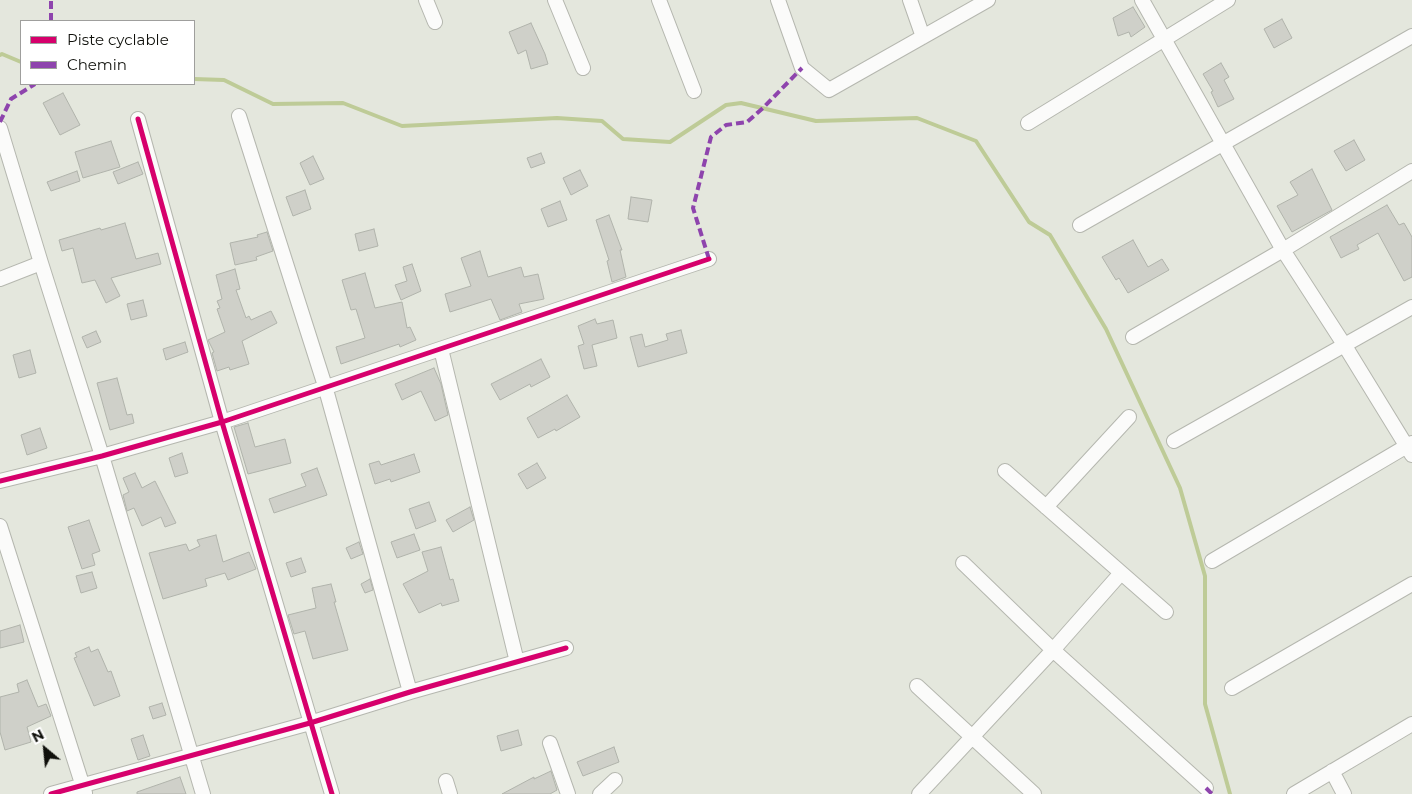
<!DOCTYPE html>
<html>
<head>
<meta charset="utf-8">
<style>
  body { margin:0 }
  #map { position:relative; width:1412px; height:794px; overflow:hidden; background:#e4e7dd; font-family:Montserrat,sans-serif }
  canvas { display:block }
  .legend { position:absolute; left:20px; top:20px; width:175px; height:65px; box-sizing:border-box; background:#fff; border:1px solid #9f9f9d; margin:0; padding:6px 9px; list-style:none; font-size:15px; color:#0f100b }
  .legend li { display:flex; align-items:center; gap:10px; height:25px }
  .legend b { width:25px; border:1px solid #9f9f9d }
  .north { position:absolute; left:20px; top:724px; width:50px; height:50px; -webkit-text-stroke:4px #fff; paint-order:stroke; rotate:332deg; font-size:14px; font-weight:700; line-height:20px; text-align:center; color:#0f100b }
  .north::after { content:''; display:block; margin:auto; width:18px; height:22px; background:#0f100b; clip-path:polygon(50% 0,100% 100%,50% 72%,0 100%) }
</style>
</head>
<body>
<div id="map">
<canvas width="1412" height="794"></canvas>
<ul class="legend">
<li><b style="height:6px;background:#d6006c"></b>Piste cyclable</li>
<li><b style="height:6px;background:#8e44ad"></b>Chemin</li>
</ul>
<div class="north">N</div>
</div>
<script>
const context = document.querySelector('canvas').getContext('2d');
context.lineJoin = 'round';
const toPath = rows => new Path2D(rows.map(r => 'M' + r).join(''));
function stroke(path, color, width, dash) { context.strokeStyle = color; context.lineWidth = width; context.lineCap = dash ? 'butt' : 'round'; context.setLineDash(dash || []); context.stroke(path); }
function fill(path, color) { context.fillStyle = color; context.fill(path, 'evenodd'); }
stroke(toPath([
  [0,55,2,54,21,62],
  [194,79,224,80,273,104,343,103,402,126,557,118,602,121,623,139,670,142,726,105,741,103,816,121,917,118,976,141,1029,222,1050,235,1106,329,1180,488,1205,576,1205,704,1230,794]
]), '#becb97', 4);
const building = toPath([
  [1133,7,1145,27,1131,37,1129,32,1118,36,1113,18,1133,7],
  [1282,19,1292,38,1274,48,1264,29,1282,19],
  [531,23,545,54,548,64,531,69,526,50,518,54,509,32,531,23],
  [1221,63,1229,77,1224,80,1234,99,1218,107,1211,92,1213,91,1203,74,1221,63],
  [63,93,80,125,60,135,43,103,63,93],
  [1354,140,1365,160,1346,171,1334,151,1354,140],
  [111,141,120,167,83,178,75,152,111,141],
  [541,153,545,163,531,168,527,158,541,153],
  [313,156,324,179,310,185,300,163,313,156],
  [138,162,143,174,118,184,113,172,138,162],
  [1312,169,1332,210,1292,232,1277,206,1298,195,1290,182,1312,169],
  [580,170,588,186,571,195,563,178,580,170],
  [77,171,80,181,51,191,47,182,77,171],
  [305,190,311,209,293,216,286,197,305,190],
  [631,197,652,200,648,222,628,219,631,197],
  [560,201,567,220,548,227,541,209,560,201],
  [1387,205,1399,225,1404,223,1412,237,1412,277,1404,281,1378,233,1357,245,1359,249,1341,258,1330,237,1387,205],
  [609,215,622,250,620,250,626,277,612,282,607,261,609,260,596,220,609,215],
  [125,223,136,259,158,253,161,264,111,278,120,296,106,303,95,280,82,283,73,248,62,251,59,240,100,228,101,230,125,223],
  [374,229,378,246,359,251,355,234,374,229],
  [267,232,273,251,256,257,257,260,235,265,230,243,258,237,257,235,267,232],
  [1133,240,1148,267,1162,259,1169,270,1128,293,1119,278,1116,280,1102,257,1133,240],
  [480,251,488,277,521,267,524,277,538,274,544,299,519,304,522,312,500,320,491,299,450,312,445,294,471,286,461,258,480,251],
  [412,264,421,291,401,300,395,285,407,281,403,267,412,264],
  [235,269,240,289,236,290,246,318,249,316,251,320,271,311,277,323,242,341,249,364,230,370,229,367,217,371,212,353,214,352,208,340,225,332,217,309,220,308,217,301,222,299,216,275,235,269],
  [365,273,375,308,402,302,407,328,410,327,416,340,400,347,399,344,341,364,336,347,365,338,356,309,351,310,342,280,365,273],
  [143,300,147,316,131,320,127,304,143,300],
  [595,319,597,324,613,320,617,338,592,345,597,366,584,369,578,346,584,344,578,326,595,319],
  [681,330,687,353,638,367,630,337,642,334,645,347,668,340,666,334,681,330],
  [96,331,101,342,87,348,82,337,96,331],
  [185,342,188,352,166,360,163,349,185,342],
  [30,350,36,373,19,378,13,355,30,350],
  [541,359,550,377,531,387,530,384,500,400,491,384,541,359],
  [434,368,441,384,448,415,435,421,421,391,402,400,395,384,434,368],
  [117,378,127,415,132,414,134,423,110,430,97,383,117,378],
  [567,395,580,417,556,431,555,429,538,438,527,418,567,395],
  [248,423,255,447,285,439,291,463,248,474,234,427,248,423],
  [40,428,47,448,27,455,21,435,40,428],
  [182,453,188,473,175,477,169,458,182,453],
  [414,454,420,472,391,482,390,479,375,484,369,464,379,461,381,465,414,454],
  [537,463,546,478,527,489,518,474,537,463],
  [317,468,327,495,274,513,269,499,306,486,301,474,317,468],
  [135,473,142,488,155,481,176,523,165,527,161,517,142,526,134,508,127,511,123,495,129,492,123,478,135,473],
  [429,502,436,521,416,529,409,509,429,502],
  [470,507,474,520,453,532,446,520,470,507],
  [89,520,100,551,92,554,95,565,82,569,68,527,89,520],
  [414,534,420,550,397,558,391,542,414,534],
  [216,535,223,562,249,552,256,569,228,580,225,573,205,579,207,586,163,599,149,553,186,544,189,551,200,546,197,540,216,535],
  [359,542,363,554,351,559,346,548,359,542],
  [441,547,450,580,453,579,459,601,442,606,441,603,419,613,403,584,428,571,422,552,441,547],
  [301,558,306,572,291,577,286,563,301,558],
  [92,572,97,588,81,593,76,576,92,572],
  [370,579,373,590,365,593,361,584,370,579],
  [331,584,336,602,334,602,348,650,313,659,305,631,294,634,288,615,316,608,312,588,331,584],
  [20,625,24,642,0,648,0,631,20,625],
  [89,647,91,652,98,649,108,672,111,671,120,696,94,706,74,658,77,657,75,653,89,647],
  [27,680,38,707,46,704,51,716,27,727,31,742,5,750,0,732,0,697,19,692,17,684,27,680],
  [162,703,166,715,153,719,149,707,162,703],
  [518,730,522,745,501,751,497,736,518,730],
  [143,735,150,756,138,760,131,739,143,735],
  [614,747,619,762,583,776,577,762,614,747],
  [551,771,557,790,550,794,502,794,534,777,534,779,551,771],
  [180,777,186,794,137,794,137,792,180,777]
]);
fill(building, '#cfd0c9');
stroke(building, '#b0b3ab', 1);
const minor = toPath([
  [426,0,435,22],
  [555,0,583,68],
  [659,0,694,91],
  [778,0,802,68,829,90,988,0],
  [910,0,923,37],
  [1142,0,1283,250,1345,346,1412,455],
  [239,116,325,386,410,692],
  [138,119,222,422,332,794],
  [1028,123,1228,0],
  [0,128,41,263,102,456,203,794],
  [1080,225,1412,36],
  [0,279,41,263],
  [1133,337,1283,250,1412,171],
  [441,349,517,662],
  [1174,441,1412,307],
  [1005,471,1166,612],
  [0,481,102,456,222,422,709,259],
  [1046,507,1129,417],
  [0,526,85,793],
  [1212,561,1412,443],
  [963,563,1053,650,1206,788],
  [917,686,1034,794],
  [1232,688,1412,584],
  [550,743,568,794],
  [1332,771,1344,794],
  [446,781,450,794],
  [51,794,310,723,410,692,566,648],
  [600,794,615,780],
  [919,794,1053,650,1121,573],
  [1294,794,1412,724]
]);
stroke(minor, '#b5b7af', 16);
stroke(minor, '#fbfbfa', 14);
stroke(toPath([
  [51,21,51,0],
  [0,122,11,99,35,84],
  [709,259,693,208,711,137,726,125,747,122,763,108,802,68],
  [1206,788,1212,794]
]), '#8e44ad', 4, [8, 4]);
stroke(toPath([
  [138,119,222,422,332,794],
  [0,481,102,456,222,422,709,259],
  [51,794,310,723,410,692,566,648]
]), '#d6006c', 5);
</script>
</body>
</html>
